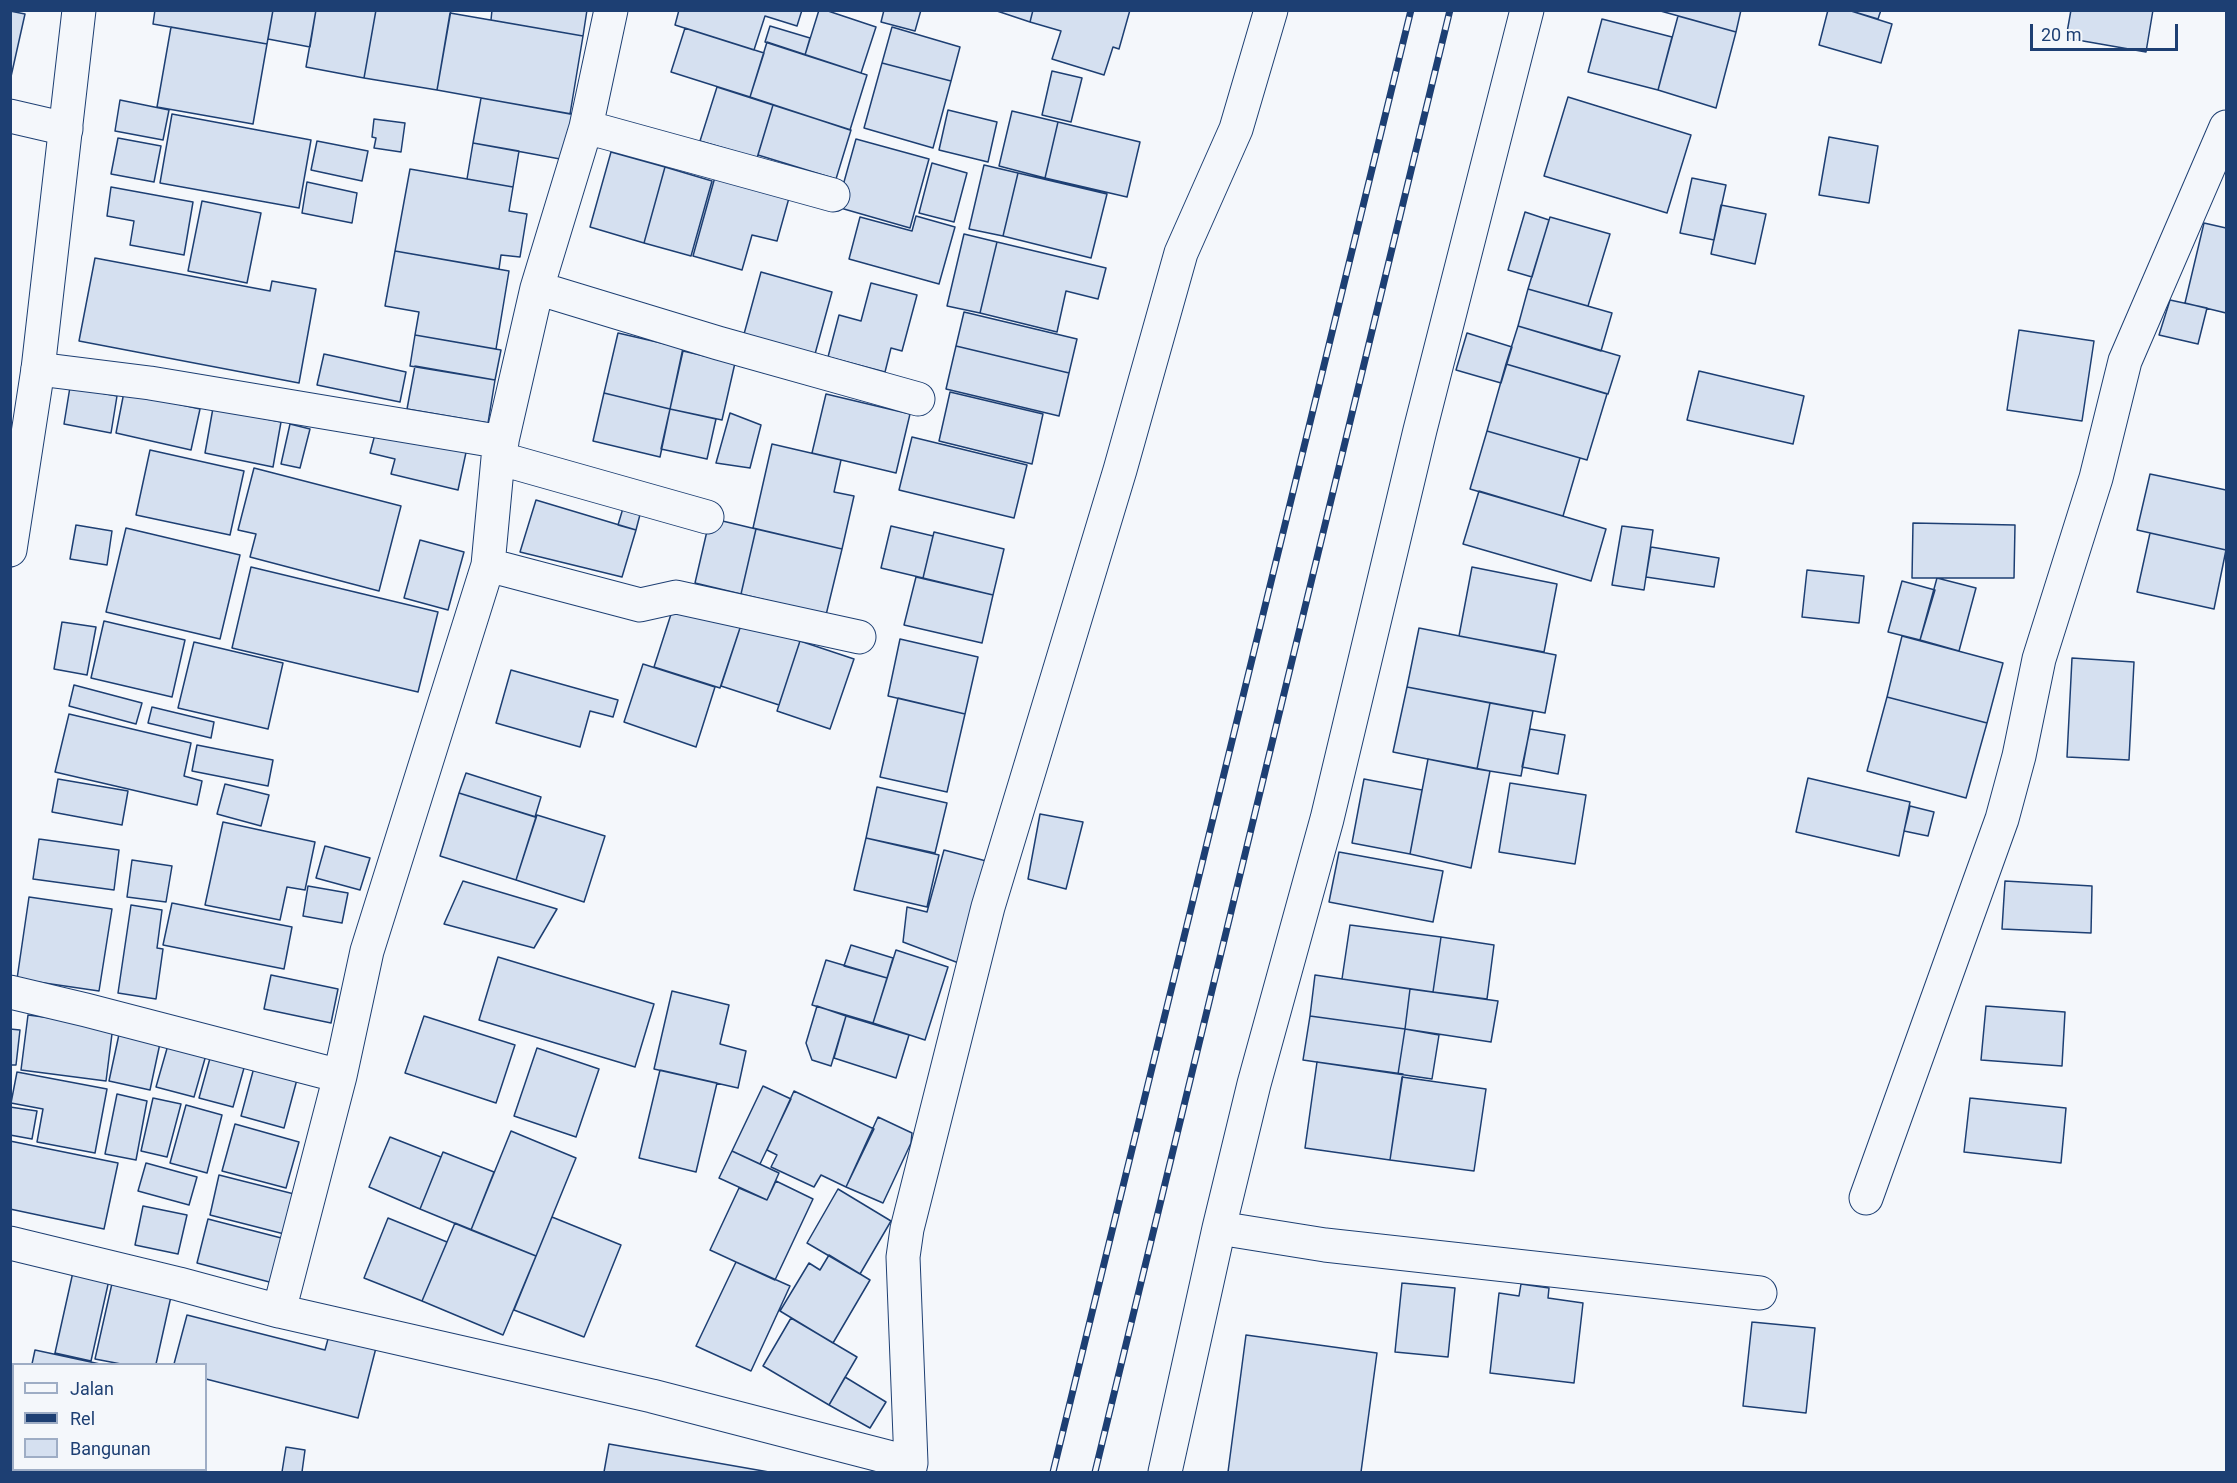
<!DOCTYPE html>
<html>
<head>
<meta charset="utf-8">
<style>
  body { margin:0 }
  #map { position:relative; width:2237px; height:1483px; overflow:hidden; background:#f4f7fb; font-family:Roboto,sans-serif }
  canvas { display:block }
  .frame { position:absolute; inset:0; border:12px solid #1d3f73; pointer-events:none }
  .legend { position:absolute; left:12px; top:1363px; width:195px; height:108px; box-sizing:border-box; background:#f4f7fb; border:2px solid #9eadc5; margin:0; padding:8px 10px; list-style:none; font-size:18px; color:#1d3f73 }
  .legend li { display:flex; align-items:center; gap:12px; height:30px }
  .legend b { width:30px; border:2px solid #9eadc5 }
  .scale { position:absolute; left:2030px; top:24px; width:148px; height:27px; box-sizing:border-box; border:3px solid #1d3f73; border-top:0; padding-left:8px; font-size:18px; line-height:21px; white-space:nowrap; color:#1d3f73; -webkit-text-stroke:4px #f4f7fb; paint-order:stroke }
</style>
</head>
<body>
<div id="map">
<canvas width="2237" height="1483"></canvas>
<div class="frame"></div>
<ul class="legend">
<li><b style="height:8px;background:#f4f7fb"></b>Jalan</li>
<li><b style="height:8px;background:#1d3f73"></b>Rel</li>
<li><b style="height:16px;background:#d5e0f0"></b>Bangunan</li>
</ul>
<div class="scale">20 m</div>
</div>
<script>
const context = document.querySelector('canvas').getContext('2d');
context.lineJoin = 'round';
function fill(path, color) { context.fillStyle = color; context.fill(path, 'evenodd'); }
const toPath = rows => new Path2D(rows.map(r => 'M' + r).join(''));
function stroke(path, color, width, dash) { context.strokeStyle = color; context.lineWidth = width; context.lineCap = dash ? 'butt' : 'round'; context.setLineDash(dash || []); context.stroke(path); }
const building = toPath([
  [155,10,273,10,267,44,153,24,155,10],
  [273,10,316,10,310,47,268,39,273,10],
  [316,10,376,10,364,78,306,67,316,10],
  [376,10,451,10,437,90,364,78,376,10],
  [492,10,587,10,583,36,491,20,492,10],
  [679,10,802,10,797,26,765,16,754,50,675,25,679,10],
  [819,10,825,10,876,27,861,73,805,55,819,10],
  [884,10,921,10,915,31,881,22,884,10],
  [994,10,1033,10,1030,22,994,10],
  [1033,10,1130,10,1119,49,1113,47,1104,75,1052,59,1061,31,1030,22,1033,10],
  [1657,10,1741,10,1736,32,1657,10],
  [1828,10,1848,10,1892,24,1881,63,1819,45,1828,10],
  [1848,10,1881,10,1878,19,1848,10],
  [2071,10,2153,10,2146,52,2066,38,2071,10],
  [10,11,25,14,10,81,10,11],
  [450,13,583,36,570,114,437,90,450,13],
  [1678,16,1736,32,1716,108,1658,90,1678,16],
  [1602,19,1672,37,1658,90,1588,72,1602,19],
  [770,26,810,38,805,55,765,42,770,26],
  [171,27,267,44,253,124,157,107,171,27],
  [892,27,960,47,951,81,882,63,892,27],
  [685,28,764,53,750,97,671,72,685,28],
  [767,42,867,75,850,130,750,97,767,42],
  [882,63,951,81,933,148,864,128,882,63],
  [1052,71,1082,78,1071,122,1042,115,1052,71],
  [717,87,773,105,757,158,700,141,717,87],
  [1568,97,1691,135,1667,213,1544,176,1568,97],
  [481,98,583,116,571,161,473,143,481,98],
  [120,100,169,110,163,140,115,131,120,100],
  [773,105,851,130,836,179,758,155,773,105],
  [948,110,997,122,988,162,939,150,948,110],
  [1012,111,1058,122,1045,178,999,166,1012,111],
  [172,114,311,140,299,208,160,183,172,114],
  [374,119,405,123,401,152,374,148,376,138,372,137,374,119],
  [1058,122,1140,142,1127,197,1045,178,1058,122],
  [1829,137,1878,146,1869,203,1819,195,1829,137],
  [118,138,161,146,154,182,111,174,118,138],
  [856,139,929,159,910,228,837,207,856,139],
  [317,141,368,151,362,181,311,170,317,141],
  [473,143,519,151,513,187,467,179,473,143],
  [611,152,665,167,644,243,590,227,611,152],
  [932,163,967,173,954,222,919,213,932,163],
  [984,165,1018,173,1003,236,969,229,984,165],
  [665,167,712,181,691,256,644,243,665,167],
  [410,169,513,187,509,211,527,214,520,257,501,255,499,269,395,251,410,169],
  [1018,173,1107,194,1091,258,1003,236,1018,173],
  [715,177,789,198,777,241,752,235,742,270,693,256,715,177],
  [1692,178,1726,185,1714,240,1680,233,1692,178],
  [307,182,357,193,352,223,302,213,307,182],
  [111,187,193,202,184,255,130,245,134,221,107,216,111,187],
  [202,201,261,213,247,283,188,271,202,201],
  [1721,205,1766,214,1755,264,1711,254,1721,205],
  [1525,212,1549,220,1532,277,1508,270,1525,212],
  [916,216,955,227,939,284,849,259,860,217,912,231,916,216],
  [1550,217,1610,234,1588,306,1528,289,1550,217],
  [2204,223,2226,228,2226,313,2185,303,2204,223],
  [964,234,997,242,980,313,947,306,964,234],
  [997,242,1106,268,1098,299,1066,291,1057,332,980,313,997,242],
  [395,251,509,271,496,349,415,335,419,312,385,306,395,251],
  [95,258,270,291,272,281,316,289,299,383,79,341,95,258],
  [761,272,832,292,812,365,741,345,761,272],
  [871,283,917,295,902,351,891,348,885,372,828,357,839,315,861,321,871,283],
  [1528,289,1612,313,1601,351,1518,326,1528,289],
  [2170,300,2207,308,2198,344,2159,335,2170,300],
  [964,312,1077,339,1069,373,956,346,964,312],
  [1518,326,1620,356,1608,394,1506,364,1518,326],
  [2019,330,2094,341,2082,421,2007,410,2019,330],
  [618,333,683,348,670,409,604,393,618,333],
  [1467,333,1512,347,1501,383,1456,370,1467,333],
  [415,335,501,350,495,380,410,366,415,335],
  [956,346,1069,373,1059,416,946,389,956,346],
  [683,351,735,363,722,420,670,409,683,351],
  [324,354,406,372,400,402,317,385,324,354],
  [1506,364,1607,394,1587,460,1487,431,1506,364],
  [415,366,495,380,488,423,407,409,415,366],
  [1699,371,1804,396,1793,444,1687,420,1699,371],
  [70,387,117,396,111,433,64,424,70,387],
  [124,392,200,409,191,450,116,433,124,392],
  [950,392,1043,414,1032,464,939,441,950,392],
  [604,393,670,409,660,457,593,441,604,393],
  [826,394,910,414,896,473,812,453,826,394],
  [213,408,281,422,273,467,205,453,213,408],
  [670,409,716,419,707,459,661,449,670,409],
  [730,413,761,425,750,468,716,463,730,413],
  [378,423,468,443,458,490,391,474,395,459,370,453,378,423],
  [290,424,310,429,300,468,281,464,290,424],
  [1487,431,1580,458,1563,516,1470,489,1487,431],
  [912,437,1027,465,1014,518,899,490,912,437],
  [772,444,841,460,834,492,854,496,842,549,753,528,772,444],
  [150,450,244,471,230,535,136,515,150,450],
  [254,468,401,506,379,591,250,557,256,534,238,530,254,468],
  [2150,474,2226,490,2226,550,2137,530,2150,474],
  [1479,491,1606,529,1591,581,1463,544,1479,491],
  [626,498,643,503,636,530,618,525,626,498],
  [536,500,636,530,622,577,520,552,536,500],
  [710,518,756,529,741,594,695,583,710,518],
  [1913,523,2015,525,2014,578,1912,578,1913,523],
  [76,525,112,531,107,565,70,559,76,525],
  [891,526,933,536,923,578,881,568,891,526],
  [1622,526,1653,530,1644,590,1612,585,1622,526],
  [126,528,240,555,220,639,106,612,126,528],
  [756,529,842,549,826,615,741,594,756,529],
  [934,532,1004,549,993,595,923,578,934,532],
  [2150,533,2226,550,2214,609,2137,592,2150,533],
  [420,540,464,552,448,610,404,598,420,540],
  [1651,547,1719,558,1714,587,1646,577,1651,547],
  [251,567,438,612,418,692,232,648,251,567],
  [1472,567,1557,584,1544,652,1459,636,1472,567],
  [1807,570,1864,576,1859,623,1802,617,1807,570],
  [916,577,993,595,982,643,904,625,916,577],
  [1937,578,1976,588,1959,651,1920,640,1937,578],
  [1902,581,1935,590,1920,640,1888,632,1902,581],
  [673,608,741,625,720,688,654,667,673,608],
  [104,621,185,640,172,697,91,678,104,621],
  [62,622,96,627,87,675,54,669,62,622],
  [741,625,800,641,779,705,721,686,741,625],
  [1419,628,1556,655,1545,713,1407,687,1419,628],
  [1902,636,2003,663,1987,723,1887,697,1902,636],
  [900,639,978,657,965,714,888,696,900,639],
  [800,641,854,659,830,729,777,711,800,641],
  [194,642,283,663,268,729,178,708,194,642],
  [2072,658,2134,662,2129,760,2067,757,2072,658],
  [643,664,715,687,696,747,624,722,643,664],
  [511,670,618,700,613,717,590,711,580,747,496,723,511,670],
  [74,685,142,703,136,724,69,706,74,685],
  [1407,687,1490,703,1477,769,1393,752,1407,687],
  [1887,697,1987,723,1966,798,1867,771,1887,697],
  [898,698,965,714,947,792,880,777,898,698],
  [1490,703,1533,711,1521,776,1477,769,1490,703],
  [152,707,214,722,211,738,148,723,152,707],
  [69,714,191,743,184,776,202,781,197,805,55,772,69,714],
  [1530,729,1565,735,1558,774,1522,767,1530,729],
  [197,745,273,760,268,786,192,771,197,745],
  [1428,759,1490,771,1471,868,1410,854,1428,759],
  [466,773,541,797,535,817,459,793,466,773],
  [1808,778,1910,802,1899,856,1796,832,1808,778],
  [58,779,128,791,122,825,52,812,58,779],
  [1364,779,1422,790,1410,854,1352,843,1364,779],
  [1510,783,1586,795,1575,864,1499,852,1510,783],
  [225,784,269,795,261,826,217,814,225,784],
  [877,787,947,803,935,853,866,838,877,787],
  [459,793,536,817,516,880,440,856,459,793],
  [1910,806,1934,812,1928,836,1904,831,1910,806],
  [1040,814,1083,822,1066,889,1028,879,1040,814],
  [537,815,605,836,584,902,516,880,537,815],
  [223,822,315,842,305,890,287,887,280,920,205,905,223,822],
  [866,838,939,855,927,907,854,890,866,838],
  [39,839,119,850,114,890,33,879,39,839],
  [325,846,370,858,360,890,316,878,325,846],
  [944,850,990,862,964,965,903,942,907,907,927,912,944,850],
  [1339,852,1443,871,1433,922,1329,902,1339,852],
  [132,860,172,866,166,902,127,897,132,860],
  [463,881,557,909,534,948,444,924,463,881],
  [2005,881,2092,886,2091,933,2002,929,2005,881],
  [308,886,348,893,342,923,303,916,308,886],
  [29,897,112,909,99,991,17,979,29,897],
  [172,903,292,927,284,969,163,945,172,903],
  [131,905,162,910,157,948,163,949,156,999,118,993,131,905],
  [1350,925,1441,937,1433,992,1342,979,1350,925],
  [1441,937,1494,945,1487,999,1433,992,1441,937],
  [851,945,893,958,887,978,844,966,851,945],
  [896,950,948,967,925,1040,873,1023,896,950],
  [498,957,654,1004,635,1067,479,1020,498,957],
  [826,960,887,978,873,1023,812,1005,826,960],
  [271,975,338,989,331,1023,264,1009,271,975],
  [1315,975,1410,989,1405,1029,1310,1016,1315,975],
  [1410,989,1498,1001,1491,1042,1405,1029,1410,989],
  [672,991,729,1005,720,1044,746,1051,738,1088,654,1069,672,991],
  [817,1006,846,1016,831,1066,812,1060,806,1043,817,1006],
  [1986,1006,2065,1012,2062,1066,1981,1060,1986,1006],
  [28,1015,113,1026,106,1081,21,1070,28,1015],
  [424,1016,515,1045,496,1103,405,1073,424,1016],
  [846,1016,909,1035,896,1078,834,1058,846,1016],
  [1310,1016,1405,1029,1398,1074,1303,1060,1310,1016],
  [121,1025,162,1034,150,1090,109,1081,121,1025],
  [10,1029,20,1030,16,1065,10,1065,10,1029],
  [1405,1029,1439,1035,1432,1079,1398,1074,1405,1029],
  [170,1038,208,1048,194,1097,156,1087,170,1038],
  [537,1048,599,1069,576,1137,514,1116,537,1048],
  [212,1051,246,1061,233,1107,199,1098,212,1051],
  [256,1060,299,1072,284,1128,241,1116,256,1060],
  [1317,1062,1403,1074,1390,1160,1305,1148,1317,1062],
  [660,1070,717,1083,696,1172,639,1158,660,1070],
  [17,1072,107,1089,95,1153,37,1142,43,1109,11,1103,17,1072],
  [1402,1077,1486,1089,1474,1171,1390,1160,1402,1077],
  [763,1086,791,1099,760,1164,732,1151,763,1086],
  [794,1091,874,1129,846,1187,821,1175,814,1187,771,1167,777,1155,767,1150,794,1091],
  [117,1094,147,1101,136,1160,105,1154,117,1094],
  [153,1098,181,1104,167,1157,141,1151,153,1098],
  [1970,1098,2066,1108,2061,1163,1964,1152,1970,1098],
  [186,1105,222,1115,207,1173,170,1163,186,1105],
  [10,1107,37,1111,32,1139,10,1135,10,1107],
  [878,1117,912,1133,911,1143,883,1203,846,1187,878,1117],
  [235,1124,299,1142,286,1188,222,1171,235,1124],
  [511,1131,576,1158,536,1256,471,1230,511,1131],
  [390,1137,441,1157,420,1209,369,1187,390,1137],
  [10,1141,118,1163,104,1229,10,1209,10,1141],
  [732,1151,779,1173,767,1200,719,1178,732,1151],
  [443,1152,494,1172,471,1230,420,1209,443,1152],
  [146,1163,197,1177,189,1205,138,1191,146,1163],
  [219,1175,302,1196,292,1236,210,1215,219,1175],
  [776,1181,813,1199,775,1280,710,1250,739,1188,767,1200,776,1181],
  [838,1189,891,1221,860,1274,807,1243,838,1189],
  [143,1206,187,1215,178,1254,135,1245,143,1206],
  [552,1217,621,1245,584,1337,514,1310,552,1217],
  [388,1218,447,1242,422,1301,364,1278,388,1218],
  [208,1219,289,1240,277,1284,197,1263,208,1219],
  [455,1223,536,1256,503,1335,422,1301,455,1223],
  [829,1255,870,1280,833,1343,780,1311,809,1263,820,1270,829,1255],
  [736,1262,790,1286,751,1371,696,1346,736,1262],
  [75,1263,111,1271,91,1361,55,1353,75,1263],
  [113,1279,172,1292,156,1364,121,1364,95,1359,113,1279],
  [1402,1283,1455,1288,1448,1357,1395,1352,1402,1283],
  [1521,1284,1549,1288,1548,1298,1583,1303,1574,1383,1490,1373,1499,1293,1519,1296,1521,1284],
  [187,1315,325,1350,331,1328,378,1340,358,1418,206,1379,206,1364,174,1364,187,1315],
  [791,1318,857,1357,829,1405,763,1366,791,1318],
  [1752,1322,1815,1328,1806,1413,1743,1406,1752,1322],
  [1246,1335,1377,1353,1361,1472,1228,1472,1246,1335],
  [35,1350,100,1364,32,1364,35,1350],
  [845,1377,886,1402,870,1428,829,1405,845,1377],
  [10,1384,14,1385,14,1423,10,1422,10,1384],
  [609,1444,769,1472,604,1472,609,1444],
  [286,1447,305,1450,302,1472,282,1472,286,1447]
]);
fill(building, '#d5e0f0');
stroke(building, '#1d3f73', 1.5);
const minor = toPath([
  [10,116,66,129],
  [586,127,833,195],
  [537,288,718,343,918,399],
  [38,369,150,383,502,442],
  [498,458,707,517],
  [488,565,640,605,676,597,859,637],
  [10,992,86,1010,340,1076],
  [1866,1198,2002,819,2019,756,2039,659,2096,478,2125,361,2226,127],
  [1219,1228,1325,1245,1760,1293],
  [10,1243,179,1284,279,1311,652,1396,911,1463],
  [279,1311,340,1076,367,951,488,565,498,458,537,288,586,127,611,10],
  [10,1462,14,1462],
  [75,1470,100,1472],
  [909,1472,911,1463,903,1257,907,1229,988,907,1120,470,1181,253,1236,129,1271,10],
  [1165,1472,1219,1228,1254,1084,1327,819,1420,430,1527,10]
]);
const primary = toPath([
  [10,550,38,369,79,10]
]);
stroke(minor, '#1d3f73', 35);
stroke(primary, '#1d3f73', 35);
stroke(minor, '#f4f7fb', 33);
stroke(primary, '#f4f7fb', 33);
const rail = toPath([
  [1053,1472,1411,10],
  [1095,1472,1450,10]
]);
stroke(rail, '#1d3f73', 7);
stroke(rail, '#f4f7fb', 4.5, [14]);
</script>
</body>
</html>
